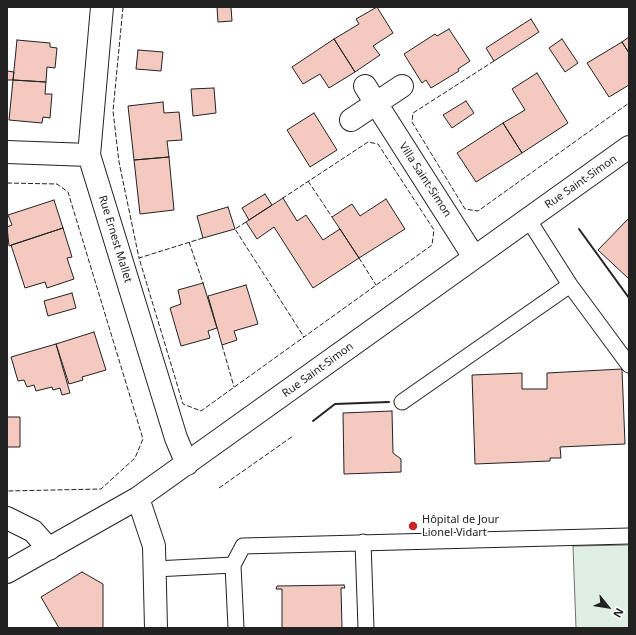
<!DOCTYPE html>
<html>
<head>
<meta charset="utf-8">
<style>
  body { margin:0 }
  #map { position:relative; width:636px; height:635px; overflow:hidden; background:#fff; font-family:"Noto Sans",sans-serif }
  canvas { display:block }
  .frame { position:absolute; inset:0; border:8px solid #222; pointer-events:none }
  .north { position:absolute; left:588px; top:587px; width:40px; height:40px; -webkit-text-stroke:3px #fff; paint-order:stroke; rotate:120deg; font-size:11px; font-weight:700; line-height:16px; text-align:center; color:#222 }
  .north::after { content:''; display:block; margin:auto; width:14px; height:18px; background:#222; clip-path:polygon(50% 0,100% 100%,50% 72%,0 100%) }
</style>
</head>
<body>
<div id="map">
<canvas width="636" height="635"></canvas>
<div class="frame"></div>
<div class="north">N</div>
</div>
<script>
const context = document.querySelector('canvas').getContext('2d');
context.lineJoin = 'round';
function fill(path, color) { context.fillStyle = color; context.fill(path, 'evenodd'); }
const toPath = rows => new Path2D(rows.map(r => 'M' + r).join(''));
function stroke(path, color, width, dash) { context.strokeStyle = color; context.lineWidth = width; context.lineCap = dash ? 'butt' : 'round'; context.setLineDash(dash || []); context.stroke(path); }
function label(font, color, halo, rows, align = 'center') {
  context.font = font + ' "Noto Sans",sans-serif'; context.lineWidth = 3; context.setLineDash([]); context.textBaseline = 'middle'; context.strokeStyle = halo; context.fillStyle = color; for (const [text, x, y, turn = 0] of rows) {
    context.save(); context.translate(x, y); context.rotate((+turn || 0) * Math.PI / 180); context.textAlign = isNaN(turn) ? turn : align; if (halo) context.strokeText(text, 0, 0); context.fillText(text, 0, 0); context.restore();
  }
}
const green = toPath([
  [629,545,629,628,576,628,573,546,629,545]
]);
fill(green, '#e0efe3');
stroke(green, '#6f6f6f', 1);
const building = toPath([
  [217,7,231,7,232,21,218,22,217,7],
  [377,7,393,33,373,46,380,55,355,72,334,39,359,24,356,19,377,7],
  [531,19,539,32,494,61,486,48,531,19],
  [449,29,470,61,458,69,459,71,431,88,426,80,422,83,404,54,435,34,437,36,449,29],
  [629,37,629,53,622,42,629,37],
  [334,39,355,72,329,88,320,74,303,84,292,67,334,39],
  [562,39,578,63,565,72,549,48,562,39],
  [17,40,50,43,50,47,57,48,55,68,47,67,46,82,13,80,17,40],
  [622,42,629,53,629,85,609,97,587,63,622,42],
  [138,50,163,52,161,71,136,69,138,50],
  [7,71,14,72,13,80,7,80,7,71],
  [537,73,568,123,522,153,503,123,525,110,512,89,537,73],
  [13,80,46,82,45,94,52,94,50,118,43,117,42,123,9,120,13,80],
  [214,88,216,113,193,116,191,89,214,88],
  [466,101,474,113,452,128,443,115,466,101],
  [163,102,164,113,179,112,182,140,167,141,169,157,134,160,128,106,163,102],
  [314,113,337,150,310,167,287,130,314,113],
  [503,123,522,153,476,182,457,153,503,123],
  [169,157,174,210,140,214,134,160,169,157],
  [265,194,272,205,249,220,242,208,265,194],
  [283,198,297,221,306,215,323,240,340,229,359,258,313,288,274,227,257,239,246,222,283,198],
  [386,199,405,229,359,258,332,217,352,204,360,216,386,199],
  [54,200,63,228,9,246,7,227,12,225,8,215,54,200],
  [228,207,235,229,203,238,197,216,228,207],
  [629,218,629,279,598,250,629,218],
  [63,228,72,257,67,258,74,279,47,288,45,282,25,288,11,245,63,228],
  [203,283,217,328,208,331,210,338,181,346,170,308,181,304,178,290,203,283],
  [246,285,258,324,234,331,237,340,222,345,208,296,246,285],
  [72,293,76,308,48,316,44,301,72,293],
  [94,332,106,370,82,377,83,380,69,384,56,344,94,332],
  [56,344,70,393,62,395,60,388,53,390,52,387,36,391,34,385,27,387,24,380,18,381,11,357,56,344],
  [622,369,625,444,560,447,561,458,550,458,550,461,475,464,472,375,522,373,522,389,547,389,547,373,622,369],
  [392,411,393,453,401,459,401,472,344,474,343,413,392,411],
  [7,417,20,417,20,447,7,447,7,417],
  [82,572,103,584,103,628,59,628,41,597,82,572],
  [344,585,345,588,341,588,342,628,282,628,282,589,276,589,277,586,344,585]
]);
fill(building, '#f3c9c0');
stroke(building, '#222', 1);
const service = toPath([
  [528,219,570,285,629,365],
  [402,402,570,285],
  [363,542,366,628],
  [155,569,233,565],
  [236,628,233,565,243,546,629,536]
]);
const minor = toPath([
  [102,7,89,155,176,438,187,464],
  [365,86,474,257],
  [351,120,402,86],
  [7,152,89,155],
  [138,498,154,546,156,628],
  [7,518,33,531,49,549],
  [7,572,138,498,629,147]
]);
stroke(service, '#222', 17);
stroke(minor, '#222', 24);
stroke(service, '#fff', 15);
stroke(minor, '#fff', 22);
stroke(toPath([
  [123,7,113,111,119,162,139,258],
  [494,61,413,113,412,122,465,209,478,211,629,103],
  [308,181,332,217],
  [7,183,57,184,68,192,143,439,135,458,101,489,7,491],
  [246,222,235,229,304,337],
  [203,238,139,258,183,404,201,411,432,245,434,230,378,144,368,142,283,198],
  [189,242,203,283],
  [359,258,376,285],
  [222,345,234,387],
  [219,488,293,436]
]), '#222', 1, [5, 2]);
stroke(toPath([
  [579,229,629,298],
  [313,421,335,404,389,402]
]), '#222', 2);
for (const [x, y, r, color] of [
  [413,526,5,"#c62828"]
]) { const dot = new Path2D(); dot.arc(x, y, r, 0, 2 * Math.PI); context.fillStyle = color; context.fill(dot); stroke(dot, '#fff', 1.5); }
label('11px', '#222', '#fff', [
  ["Villa Saint-Simon",425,180,57],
  ["Rue Saint-Simon",581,182,-35],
  ["Rue Ernest Mallet",115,239,73],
  ["Rue Saint-Simon",318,370,-36]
]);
label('11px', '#222', '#fff', [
  ["Hôpital de Jour",422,520],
  ["Lionel Vidart",422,533]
], 'left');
</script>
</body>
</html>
